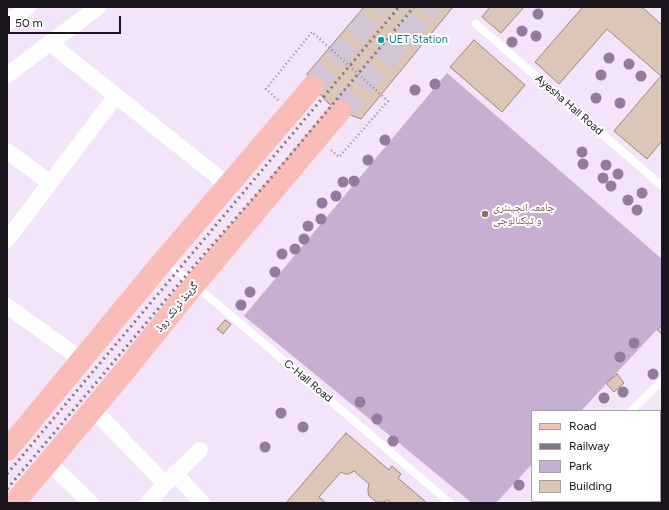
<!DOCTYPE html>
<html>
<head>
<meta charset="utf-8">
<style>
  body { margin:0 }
  #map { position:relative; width:669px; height:510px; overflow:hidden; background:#f3e4f9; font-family:Figtree,sans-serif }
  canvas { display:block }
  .frame { position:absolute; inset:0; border:8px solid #1a151c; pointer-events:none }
  .legend { position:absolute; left:531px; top:410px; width:130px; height:92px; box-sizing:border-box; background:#fff; border:1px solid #a3a1a4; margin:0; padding:5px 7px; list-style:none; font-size:12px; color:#1a151c }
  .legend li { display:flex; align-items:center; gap:8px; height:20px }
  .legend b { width:20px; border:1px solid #a3a1a4 }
  .scale { position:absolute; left:8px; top:16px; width:113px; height:18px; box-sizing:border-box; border:2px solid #1a151c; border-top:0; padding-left:5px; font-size:12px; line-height:14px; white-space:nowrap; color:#1a151c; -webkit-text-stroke:3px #fff; paint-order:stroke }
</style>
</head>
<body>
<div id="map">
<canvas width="669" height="510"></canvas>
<div class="frame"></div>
<ul class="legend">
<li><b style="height:5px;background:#f9bcb7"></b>Road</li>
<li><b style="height:5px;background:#807684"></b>Railway</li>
<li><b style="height:11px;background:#c7afd1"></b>Park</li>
<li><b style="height:11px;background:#dbc6b7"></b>Building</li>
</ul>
<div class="scale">50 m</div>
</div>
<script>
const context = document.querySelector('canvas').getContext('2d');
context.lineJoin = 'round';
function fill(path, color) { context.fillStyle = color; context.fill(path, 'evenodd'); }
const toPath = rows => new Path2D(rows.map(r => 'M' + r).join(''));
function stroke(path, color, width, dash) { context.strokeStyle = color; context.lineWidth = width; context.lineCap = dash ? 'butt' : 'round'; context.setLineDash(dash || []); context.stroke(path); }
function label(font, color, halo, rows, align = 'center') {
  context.font = font + ' Figtree,"Noto Naskh Arabic",sans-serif'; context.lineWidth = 4; context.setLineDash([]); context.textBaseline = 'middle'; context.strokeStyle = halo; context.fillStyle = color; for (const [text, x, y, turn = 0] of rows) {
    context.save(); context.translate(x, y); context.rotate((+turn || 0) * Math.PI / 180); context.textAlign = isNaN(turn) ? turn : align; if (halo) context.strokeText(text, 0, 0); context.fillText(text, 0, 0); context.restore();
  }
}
fill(toPath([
  [447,73,662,259,662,324,581,411,532,411,532,464,496,503,472,503,244,316]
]), '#c7afd1');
const building = toPath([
  [364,7,453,7,361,119,340,111,335,108,327,102,313,86,307,74,364,7],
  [490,7,524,7,501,33,482,17,490,7],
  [581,7,642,7,662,25,662,141,647,159,614,131,661,76,607,29,559,84,535,62,582,8,581,7],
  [474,40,525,85,502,112,450,67,474,40],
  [225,320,231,324,223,334,217,329,225,320],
  [662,325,662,334,657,330,662,325],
  [617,374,624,383,614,392,606,383,617,374],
  [662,420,662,462,660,460,660,422,662,420],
  [346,433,389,470,392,466,401,474,398,478,427,503,391,503,388,500,384,502,376,502,369,496,368,492,368,488,369,484,354,471,349,474,345,474,341,472,319,497,326,503,286,503,346,433],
  [560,501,567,501,569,503,558,503,560,501]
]);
fill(building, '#dbc6b7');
stroke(building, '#9a8678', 1);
stroke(toPath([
  [313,86,379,7],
  [340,111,430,7]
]), '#d2c5d8', 22, [22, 11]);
stroke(toPath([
  [278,100,266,89,312,32,388,101,339,157,331,150]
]), '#948a98', 2.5, [1, 3]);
stroke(toPath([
  [476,24,662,186],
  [164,260,227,312,450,503],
  [631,411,662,381],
  [536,503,538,501]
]), '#fff', 8);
stroke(toPath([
  [7,24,28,7],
  [50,43,228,185],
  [7,75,98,7],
  [7,151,50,183],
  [7,240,116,96],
  [7,306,82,360],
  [93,409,165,484],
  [48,462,91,503],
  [175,473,202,503],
  [148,503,165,484,200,450]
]), '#fff', 16);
stroke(toPath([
  [7,450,164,260,313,86],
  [14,503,119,378,194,285,340,111]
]), '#f9bcb7', 22);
stroke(toPath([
  [7,474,399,7],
  [7,489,194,266,271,178,414,7]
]), '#807684', 3, [2, 4]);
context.fillStyle = '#937b9d';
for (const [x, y] of [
  [538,14],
  [522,31],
  [536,36],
  [512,42],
  [609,58],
  [629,64],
  [601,75],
  [641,76],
  [435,84],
  [415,90],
  [596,98],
  [620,103],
  [385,140],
  [582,152],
  [368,160],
  [583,164],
  [606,165],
  [618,174],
  [603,178],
  [354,181],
  [343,182],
  [611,186],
  [642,193],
  [336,196],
  [628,200],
  [322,203],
  [637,210],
  [321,219],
  [308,226],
  [304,239],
  [295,249],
  [282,254],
  [275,272],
  [250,292],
  [241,305],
  [634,343],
  [620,357],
  [653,374],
  [623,392],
  [604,398],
  [360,402],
  [281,413],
  [377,419],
  [303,427],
  [393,441],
  [265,447],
  [519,485]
]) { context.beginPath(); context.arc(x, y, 5.5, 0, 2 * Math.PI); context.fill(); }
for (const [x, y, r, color] of [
  [381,40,4,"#0f9aa8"],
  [485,214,4,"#8d6e63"]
]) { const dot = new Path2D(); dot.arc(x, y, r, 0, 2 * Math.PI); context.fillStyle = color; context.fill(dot); stroke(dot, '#fff', 1.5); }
label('11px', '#0d838f', '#fff', [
  ["UET Station",389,40]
], 'left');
label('11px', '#1a151c', '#fff', [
  ["Ayesha Hall Road",569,105,41],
  ["گرینڈ ٹرنک روڈ",177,307,-51],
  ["C-Hall Road",308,381,40]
]);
label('11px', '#785e54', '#fff', [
  ["جامعہ انجینئری",493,208],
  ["و ٹیکنالوجی",493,221]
], 'left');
</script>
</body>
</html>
